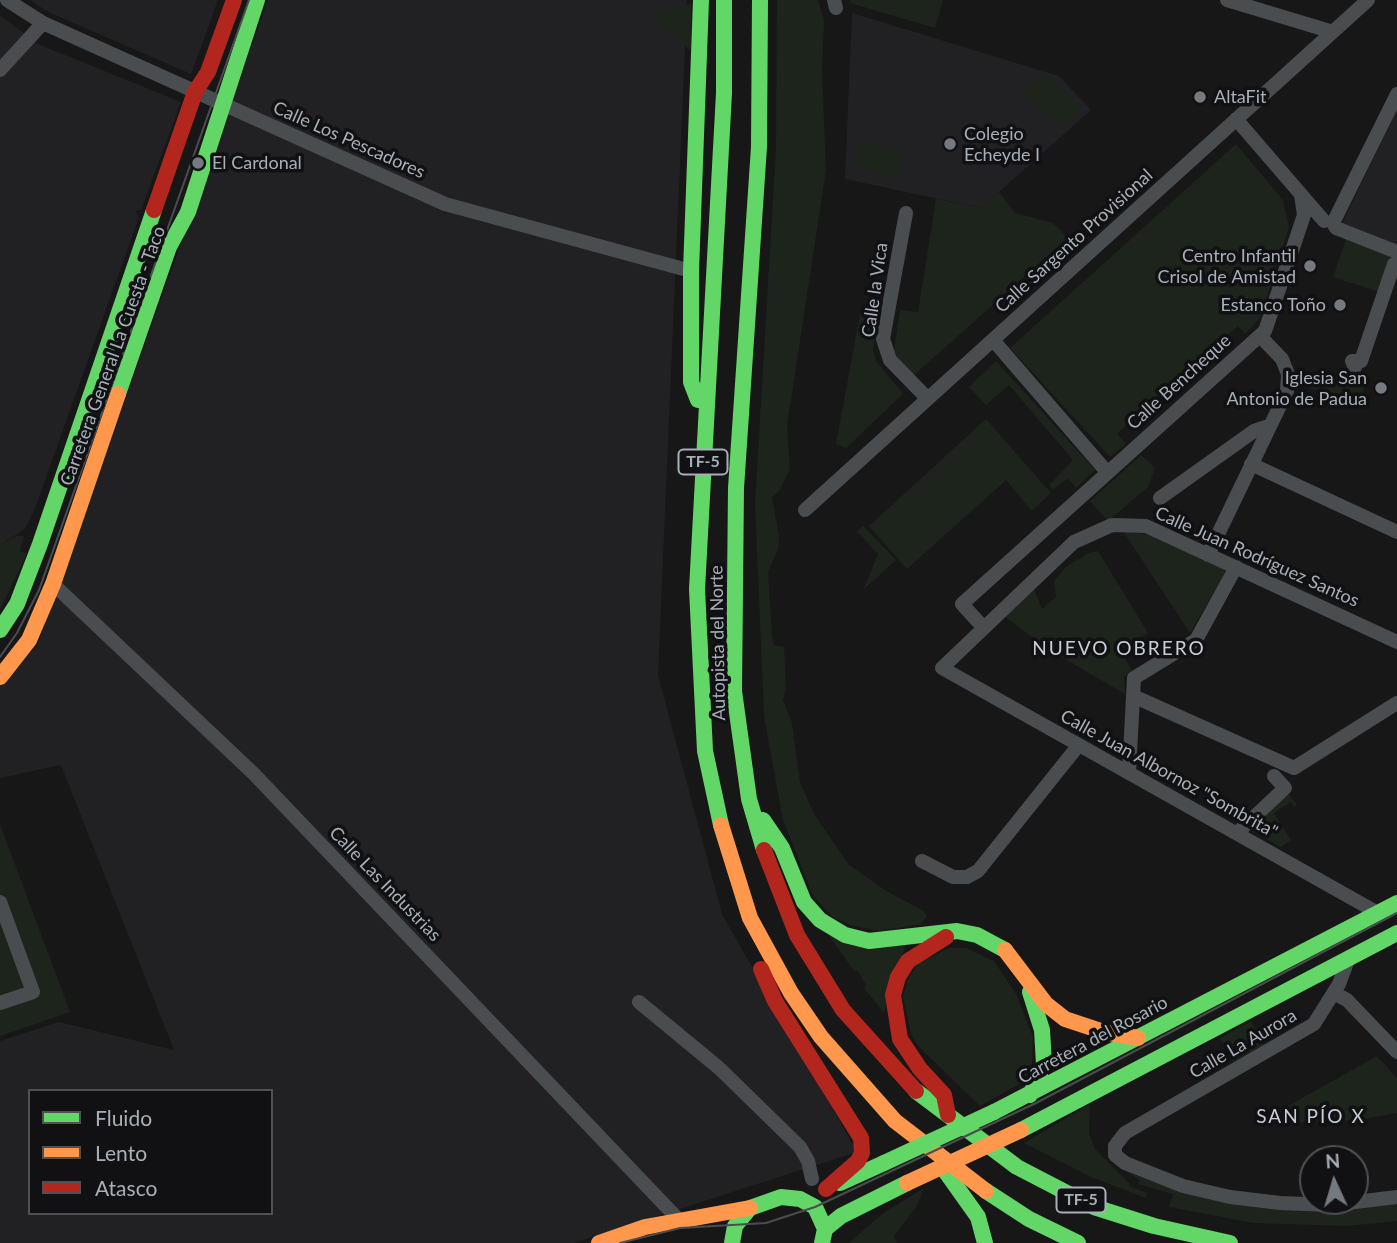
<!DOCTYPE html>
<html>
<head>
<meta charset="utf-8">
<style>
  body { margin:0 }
  #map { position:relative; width:1397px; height:1243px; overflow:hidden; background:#171717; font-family:Lato,sans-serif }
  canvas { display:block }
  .legend { position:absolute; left:28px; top:1089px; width:245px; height:126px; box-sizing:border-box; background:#111113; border:2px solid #4d5155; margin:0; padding:9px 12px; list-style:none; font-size:21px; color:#a7b0b9 }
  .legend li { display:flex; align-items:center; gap:14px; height:35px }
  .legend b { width:35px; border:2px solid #4d5155 }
  .north { position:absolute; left:1299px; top:1145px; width:70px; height:70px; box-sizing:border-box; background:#111113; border:2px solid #4d5155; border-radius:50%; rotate:356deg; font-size:19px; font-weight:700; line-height:28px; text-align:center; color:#a7b0b9 }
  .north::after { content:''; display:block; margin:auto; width:24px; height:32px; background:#757a80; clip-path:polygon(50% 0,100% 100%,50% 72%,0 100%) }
</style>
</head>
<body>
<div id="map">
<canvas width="1397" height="1243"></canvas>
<ul class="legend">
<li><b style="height:9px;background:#63d668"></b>Fluido</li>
<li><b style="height:9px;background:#ff974d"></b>Lento</li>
<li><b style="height:9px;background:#b3261e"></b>Atasco</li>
</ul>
<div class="north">N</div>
</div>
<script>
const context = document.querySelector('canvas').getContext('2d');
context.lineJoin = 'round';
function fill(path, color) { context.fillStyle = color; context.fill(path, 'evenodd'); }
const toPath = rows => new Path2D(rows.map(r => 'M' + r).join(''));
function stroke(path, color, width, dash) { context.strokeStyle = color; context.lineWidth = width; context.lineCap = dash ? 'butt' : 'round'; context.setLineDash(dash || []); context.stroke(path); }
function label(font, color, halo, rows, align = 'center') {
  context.font = font + ' Lato,sans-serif'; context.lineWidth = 7; context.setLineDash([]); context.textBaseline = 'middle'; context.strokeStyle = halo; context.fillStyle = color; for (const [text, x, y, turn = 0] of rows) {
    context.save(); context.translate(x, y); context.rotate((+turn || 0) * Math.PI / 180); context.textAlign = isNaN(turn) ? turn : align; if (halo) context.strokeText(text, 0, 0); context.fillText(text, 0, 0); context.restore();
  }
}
fill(toPath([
  [30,0,218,0,191,74,48,12],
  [268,0,687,0,658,675,722,914,857,1152,574,1243,0,1243,0,1041,59,1022,174,1050,61,765,0,778,0,681,37,646],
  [30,1091,271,1091,271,1213,30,1213],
  [852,13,1059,76,1091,110,981,208,845,179],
  [0,15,38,44,181,102,141,210,135,210,139,217,34,511,25,529,0,545],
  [1397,108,1397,246,1342,224]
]), '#212123');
fill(toPath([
  [777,0,818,0,824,20,822,69,826,170,787,426,790,469,779,491,772,497,779,536,778,549,768,572,772,635,774,645,784,647,786,686,783,700,792,723,800,782,814,814,849,865,888,892,924,911,927,916,921,924,881,931,853,926,833,917,813,896,783,820,764,716,755,504,776,148],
  [851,0,943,0,935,28,850,3],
  [691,4,691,51,649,14],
  [1042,70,1082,108,1062,130,1020,91],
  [860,140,905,150,897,179,854,167],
  [1236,144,1283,200,1289,227,1260,318,1245,334,1238,326,1117,434,1126,444,1110,457,1010,348],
  [999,192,1015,213,1053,223,1068,238,913,376,900,363,894,350,900,310,918,312,936,199,981,208],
  [1346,239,1391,253,1379,292,1333,277],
  [861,309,881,312,873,348,876,361,903,394,846,448,836,444],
  [996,361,1095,470,1076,488,1068,478,1053,490,1049,485,1073,460,1009,385,986,405,969,387],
  [1349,363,1353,369,1369,374,1359,403,1304,386,1305,382,1320,385,1331,383],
  [986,419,1051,493,1032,511,1006,480,907,569,869,526],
  [1141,455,1155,468,1148,487,1108,521,1090,501],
  [863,526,896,560,863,590,878,554,857,531],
  [1123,531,1150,535,1224,569,1224,575,1190,633],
  [16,536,24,536,20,551,27,553,0,610,0,545],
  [1098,551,1148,633,1120,650,1132,670,1124,677,1125,694,1051,651,1005,617,1034,589,1042,609,1056,597,1054,581,1066,567,1088,553],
  [1288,793,1297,805,1294,807,1291,802,1274,813,1291,840,1281,847,1249,830],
  [0,824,70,1012,0,1036],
  [828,934,906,944,884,1013,864,988,866,985,857,970,854,971],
  [949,948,966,948,994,961,1016,994,1033,1037,1032,1065,1023,1082,980,1106,918,1046,911,1034,903,997,908,979,918,963],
  [1251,1021,1264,1045,1233,1062,1220,1038],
  [1377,1056,1397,1078,1397,1113,1357,1120,1287,1123,1263,1120],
  [1090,1104,1089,1133,1095,1149,1129,1183,1129,1186,1147,1193,1146,1198,1091,1177,1024,1143],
  [1127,1172,1175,1190,1397,1203,1397,1221,1347,1226,1253,1223,1169,1207,1173,1194,1138,1184,1140,1180],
  [924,1188,916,1207,894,1236,897,1243,849,1243,882,1214]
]), '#1d241c');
stroke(toPath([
  [7,0,43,23,445,204,691,271],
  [834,0,836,8],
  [1227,0,1333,32],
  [0,70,43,23],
  [1397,94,1333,223,1336,228,1397,252],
  [1236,119,1324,221],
  [906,213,883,339,890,360,927,398],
  [993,340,1107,472],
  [1355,367,1352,361,1361,361,1394,264],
  [1251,464,1397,532],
  [1160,498,1254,431,1269,426],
  [805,510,1368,0],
  [1208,555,1287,391,1288,374,1282,359,1260,336],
  [53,584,254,774,679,1220],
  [983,627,962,604,1265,331,1304,215,1301,195],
  [1133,696,1294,768,1397,703],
  [1129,772,1134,678,1196,640,1236,567],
  [1237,833,1285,788,1274,776],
  [922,861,953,877,967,877,978,871,1078,746],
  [0,902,33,992,0,1003],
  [1378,913,942,668,1074,542,1112,525,1146,526,1397,642],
  [1349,957,1339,984,1314,1024,1125,1133,1115,1146,1115,1155,1125,1163,1183,1186,1230,1197,1280,1203,1331,1205,1397,1197],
  [1334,993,1347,1000,1397,1052],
  [639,1002,719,1068,800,1147,808,1161,812,1179]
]), '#4a4d50', 14);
stroke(toPath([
  [760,0,759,147,736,488,734,691,749,799,764,850],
  [118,394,169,247,188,212,257,0],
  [698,400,691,382,691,271,701,0],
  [0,630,17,604,40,544,154,210],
  [763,820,782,848,804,902,820,920,845,935,869,941,957,931,977,935,1005,950],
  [721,825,705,751,697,589,724,93,724,0],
  [1030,992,1042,1030,1044,1064,1030,1095],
  [916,1091,1017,1167,1094,1207,1154,1226,1230,1243],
  [994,1112,1397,903],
  [1021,1130,1397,933],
  [946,1172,978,1217,985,1243],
  [840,1183,884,1163],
  [986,1191,1029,1219,1078,1243],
  [825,1229,841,1216,907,1183],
  [732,1243,735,1226,750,1208,781,1197,800,1199,815,1207,825,1229,822,1243]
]), '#63d668', 16);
stroke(toPath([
  [0,677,29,640,53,584,118,394],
  [721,825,750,918,791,993,821,1037,895,1121,986,1191],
  [1005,950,1046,1004,1065,1019,1104,1032,1138,1038],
  [599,1243,645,1227,750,1208]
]), '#ff974d', 16);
stroke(toPath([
  [154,210,195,92,208,72,234,0],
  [764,850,797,935,843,1010,916,1091],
  [946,937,908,961,898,977,893,995,900,1039,920,1069,944,1095,948,1115],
  [761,969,775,1001,861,1138,862,1153,858,1161,826,1189]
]), '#b3261e', 16);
stroke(toPath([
  [0,657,17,633,39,590,249,0],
  [620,1243,680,1228,766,1223,815,1207,1036,1103,1397,913]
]), '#4a4d4f', 2);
stroke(toPath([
  [884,1163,994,1112]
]), '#63d668', 16);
stroke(toPath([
  [907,1183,1021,1130]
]), '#ff974d', 16);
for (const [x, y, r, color] of [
  [1200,97,7,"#757a80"],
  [950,144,7,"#757a80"],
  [198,163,7,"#757a80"],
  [1310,266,7,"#757a80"],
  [1340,305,7,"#757a80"],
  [1381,388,7,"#757a80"]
]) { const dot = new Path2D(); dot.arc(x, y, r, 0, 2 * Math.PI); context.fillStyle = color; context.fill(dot); stroke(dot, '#111113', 2.5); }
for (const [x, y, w] of [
  [703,462,49],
  [1081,1200,49]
]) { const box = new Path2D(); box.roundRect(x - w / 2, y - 12.5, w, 25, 5); context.fillStyle = '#111113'; context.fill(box); stroke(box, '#a7b0b9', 2); }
label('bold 16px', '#a7b0b9', null, [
  ["TF-5",703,462],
  ["TF-5",1081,1200]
]);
label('18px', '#a7b0b9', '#111113', [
  ["AltaFit",1214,97],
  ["Colegio",964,134],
  ["Echeyde I",964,155],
  ["El Cardonal",212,163],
  ["Centro Infantil",1296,256,"right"],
  ["Crisol de Amistad",1296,277,"right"],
  ["Estanco Toño",1326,305,"right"],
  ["Iglesia San",1367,378,"right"],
  ["Antonio de Padua",1367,399,"right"]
], 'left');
label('18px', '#a7b0b9', '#111113', [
  ["Calle Los Pescadores",349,140,24],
  ["Calle Sargento Provisional",1074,241,-42],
  ["Calle la Vica",875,290,-82],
  ["Carretera General La Cuesta - Taco",113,356,-70],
  ["Calle Bencheque",1179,382,-42],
  ["Calle Juan Rodríguez Santos",1257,557,24],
  ["Autopista del Norte",718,643,-91],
  ["Calle Juan Albornoz \"Sombrita\"",1169,774,29],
  ["Calle Las Industrias",385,884,46],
  ["Carretera del Rosario",1093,1040,-28],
  ["Calle La Aurora",1243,1044,-30]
]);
context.letterSpacing = '2px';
label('19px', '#c8ced5', '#111113', [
  ["NUEVO OBRERO",1119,649],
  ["SAN PÍO X",1311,1117]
]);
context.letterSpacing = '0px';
</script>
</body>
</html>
